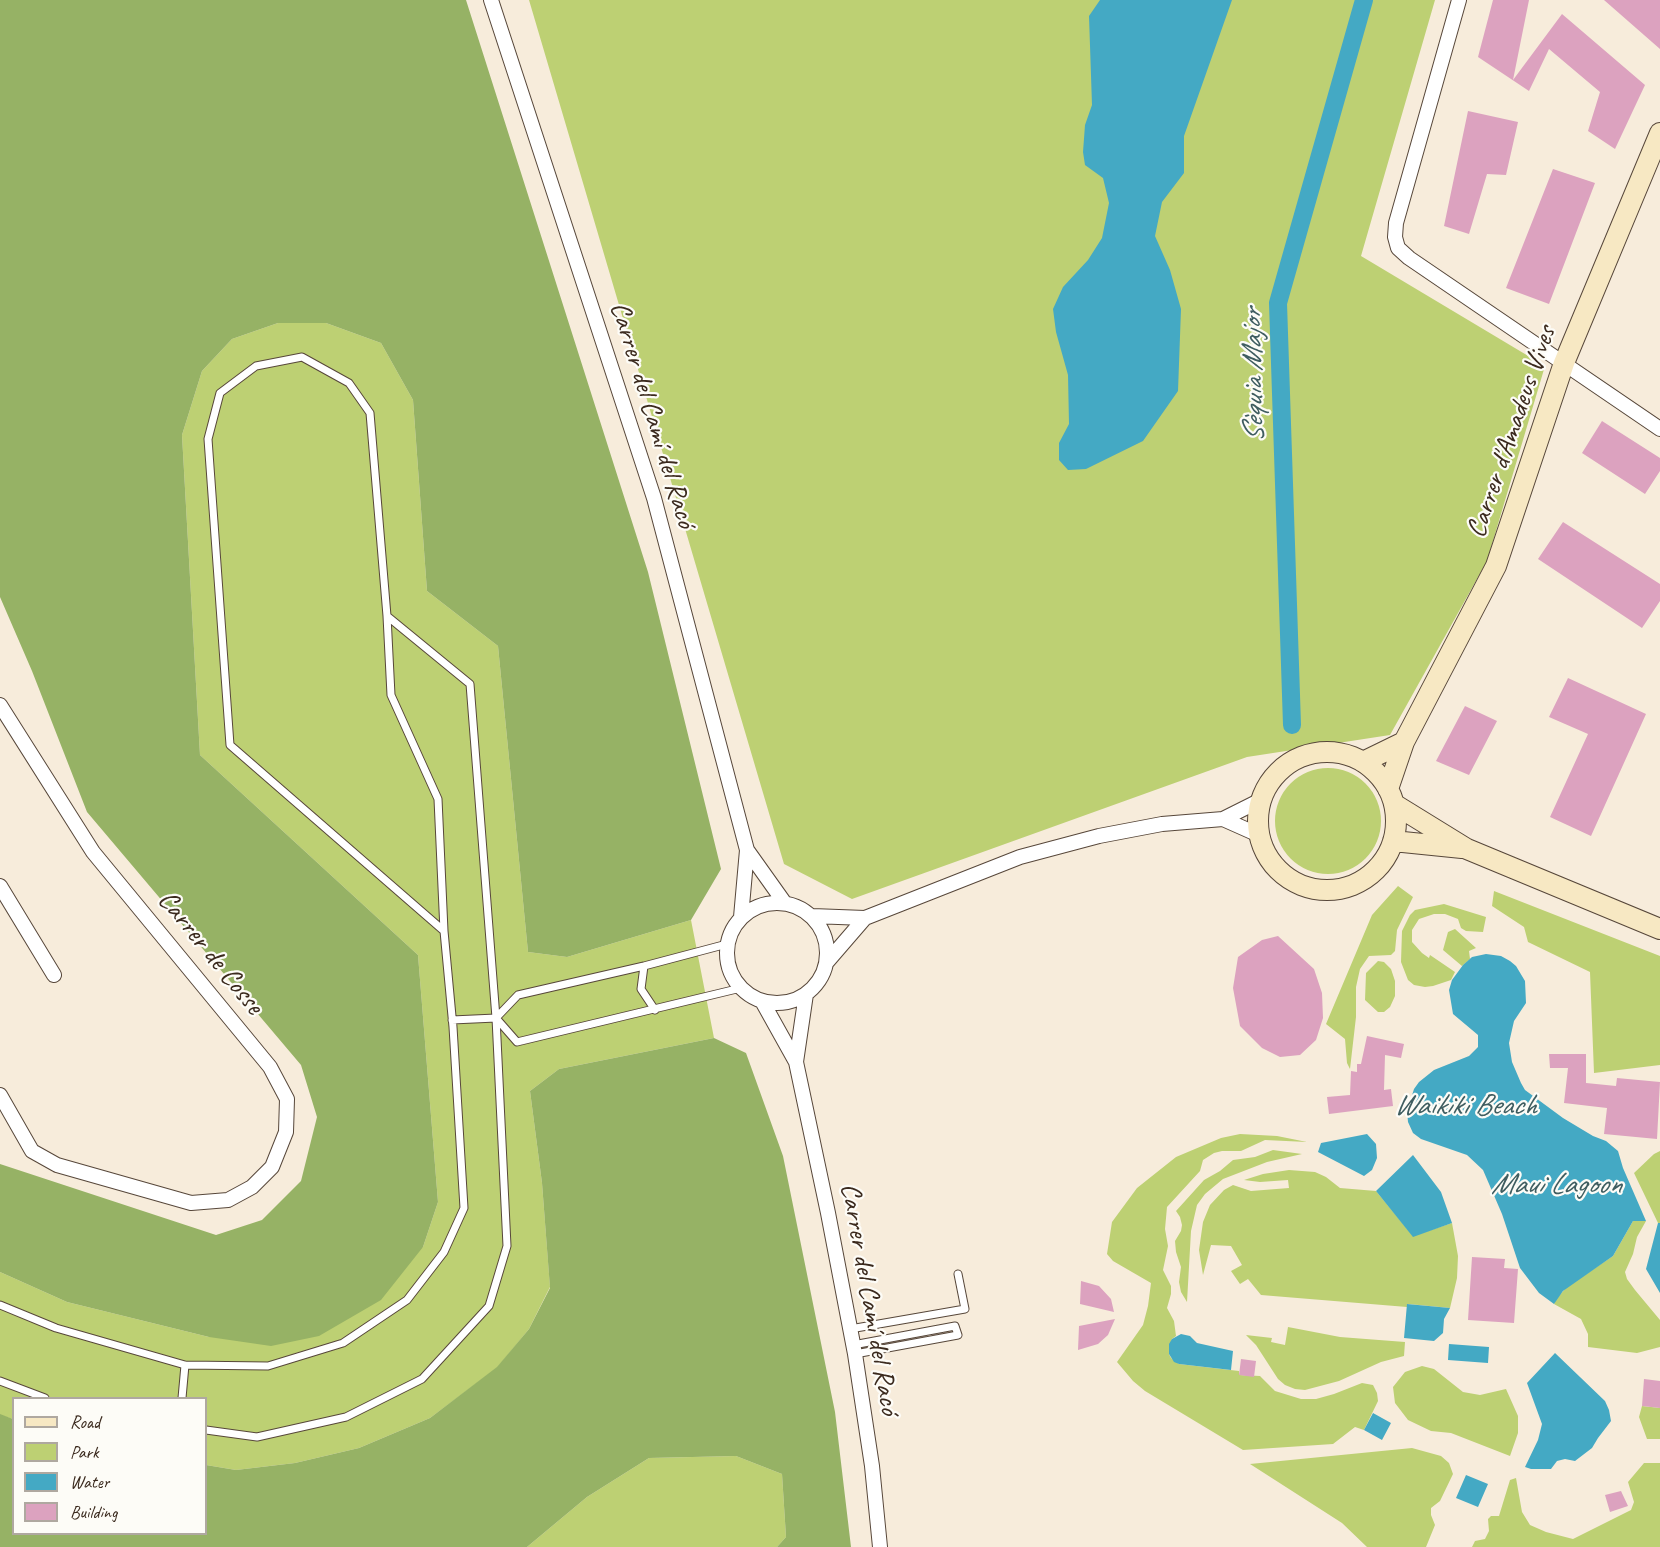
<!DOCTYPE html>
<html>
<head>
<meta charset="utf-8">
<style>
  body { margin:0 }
  #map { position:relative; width:1660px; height:1547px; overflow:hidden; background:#f7ecdb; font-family:Caveat,sans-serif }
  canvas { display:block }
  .legend { position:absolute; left:12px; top:1397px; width:195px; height:138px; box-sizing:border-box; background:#fdfcf7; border:2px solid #afa8a0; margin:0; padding:8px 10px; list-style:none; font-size:18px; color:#3b2a1e }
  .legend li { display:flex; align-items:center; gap:12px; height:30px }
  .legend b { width:30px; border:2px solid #afa8a0 }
</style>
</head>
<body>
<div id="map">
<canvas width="1660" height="1547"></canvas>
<ul class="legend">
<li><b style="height:8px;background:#f7e8c3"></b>Road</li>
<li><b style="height:16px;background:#bdd073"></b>Park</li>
<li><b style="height:16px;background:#44a9c4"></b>Water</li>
<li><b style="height:16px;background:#dca2bf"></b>Building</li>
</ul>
</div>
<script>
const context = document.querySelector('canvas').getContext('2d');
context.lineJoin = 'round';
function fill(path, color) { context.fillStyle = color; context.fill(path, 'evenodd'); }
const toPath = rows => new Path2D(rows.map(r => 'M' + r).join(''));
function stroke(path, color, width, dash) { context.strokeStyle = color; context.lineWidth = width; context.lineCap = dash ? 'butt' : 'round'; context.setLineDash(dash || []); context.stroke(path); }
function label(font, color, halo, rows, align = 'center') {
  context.font = font + ' Caveat,sans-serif'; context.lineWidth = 4.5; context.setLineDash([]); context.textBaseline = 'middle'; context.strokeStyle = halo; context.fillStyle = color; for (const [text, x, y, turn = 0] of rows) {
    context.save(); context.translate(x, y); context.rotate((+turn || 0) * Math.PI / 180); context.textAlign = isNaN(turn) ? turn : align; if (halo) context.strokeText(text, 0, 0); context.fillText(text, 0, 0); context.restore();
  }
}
fill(toPath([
  [529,0,1435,0,1361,256,1545,366,1487,561,1390,735,1247,757,852,899,784,864],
  [278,323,326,323,381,343,413,400,427,591,498,646,528,952,567,957,691,920,714,1038,559,1069,530,1091,542,1183,550,1287,529,1329,497,1368,430,1418,359,1448,295,1463,236,1470,206,1465,206,1398,14,1398,13,1419,0,1415,0,1272,67,1302,209,1337,423,1247,438,1202,418,955,200,755,182,435,202,371,232,339],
  '1275 821a53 53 0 1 1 106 0a53 53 0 1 1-106 0Z',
  [1398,886,1413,897,1397,930,1395,951,1391,955,1369,956,1360,969,1356,987,1356,1017,1350,1069,1347,1063,1345,1039,1326,1024,1372,915],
  [1494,891,1660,956,1660,1065,1594,1073,1590,972,1528,942,1524,927,1492,906],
  [1444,904,1486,917,1483,932,1466,931,1461,928,1458,919,1445,914,1434,914,1419,919,1412,930,1412,942,1422,953,1429,958,1430,955,1455,972,1451,980,1433,986,1425,987,1414,985,1408,980,1401,962,1402,931,1410,915,1415,910],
  [1455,929,1476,948,1469,951,1470,959,1462,966,1443,950,1448,932],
  [1378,961,1384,962,1391,969,1395,981,1395,996,1390,1007,1384,1012,1378,1012,1365,1000,1366,973],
  [1240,1134,1277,1136,1307,1142,1265,1140,1241,1151,1222,1151,1214,1153,1203,1160,1200,1171,1167,1207,1165,1229,1168,1246,1163,1270,1171,1286,1171,1294,1167,1308,1174,1321,1176,1336,1172,1339,1169,1354,1171,1358,1179,1364,1239,1371,1239,1375,1260,1376,1275,1391,1301,1399,1316,1399,1334,1394,1362,1383,1373,1385,1377,1393,1378,1401,1364,1430,1355,1427,1333,1444,1243,1450,1145,1391,1133,1381,1117,1362,1143,1325,1148,1306,1151,1283,1113,1261,1107,1254,1112,1222,1137,1188,1176,1157,1221,1138],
  [1273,1150,1302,1154,1267,1162,1223,1179,1205,1194,1197,1205,1191,1231,1187,1302,1181,1292,1179,1282,1181,1267,1176,1252,1175,1241,1181,1231,1182,1225,1180,1217,1176,1211,1204,1180,1220,1171,1233,1160,1255,1157],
  [1660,1151,1660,1223,1658,1223,1634,1173,1654,1154],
  [1289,1170,1315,1172,1326,1177,1340,1188,1376,1191,1413,1236,1452,1223,1458,1256,1457,1278,1450,1308,1408,1304,1407,1307,1261,1295,1248,1279,1240,1284,1231,1271,1242,1265,1231,1246,1211,1245,1203,1275,1199,1250,1203,1222,1210,1205,1224,1190,1233,1185,1251,1191,1289,1188,1288,1180,1260,1182,1244,1180,1263,1174],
  [1633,1221,1646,1221,1637,1237,1633,1254,1625,1272,1627,1279,1635,1290,1660,1320,1660,1347,1637,1353,1588,1347,1588,1334,1581,1319,1554,1304,1556,1299,1567,1287,1613,1256],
  [1288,1327,1340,1337,1405,1342,1404,1356,1381,1362,1339,1381,1305,1390,1295,1389,1285,1385,1278,1379,1256,1345,1246,1335,1272,1338,1271,1342,1285,1345],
  [1422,1366,1434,1369,1463,1392,1480,1395,1506,1389,1518,1416,1518,1433,1510,1456,1451,1433,1431,1431,1408,1420,1395,1403,1393,1387,1405,1372],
  [1642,1406,1660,1408,1660,1439,1647,1439,1639,1417],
  [1412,1448,1441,1456,1449,1463,1453,1474,1440,1501,1431,1508,1431,1515,1435,1525,1426,1547,1367,1547,1342,1523,1250,1464],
  [736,1456,782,1474,786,1537,777,1547,527,1547,587,1497,649,1458],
  [1644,1463,1660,1463,1660,1547,1472,1547,1475,1541,1485,1539,1489,1531,1488,1519,1491,1516,1499,1516,1510,1480,1516,1478,1522,1512,1530,1525,1546,1532,1573,1539,1631,1510,1634,1502,1628,1482]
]), '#bdd073');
fill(toPath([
  [0,0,466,0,648,572,721,869,691,920,567,957,528,952,498,646,427,591,413,400,381,343,326,323,278,323,232,339,202,371,182,435,200,755,418,955,438,1202,423,1247,381,1300,319,1336,271,1346,209,1337,67,1302,0,1272,0,1164,216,1235,262,1220,301,1181,317,1117,301,1065,87,812,32,671,0,597],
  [714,1038,746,1053,783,1156,835,1412,851,1547,777,1547,786,1537,782,1474,736,1456,649,1458,587,1497,527,1547,0,1547,0,1414,13,1419,14,1534,206,1534,206,1465,236,1470,295,1463,359,1448,430,1418,497,1367,529,1329,550,1288,542,1183,530,1091,559,1069]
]), '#96b265');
fill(toPath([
  [1100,0,1232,0,1184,136,1184,173,1162,202,1155,236,1170,270,1181,309,1178,391,1143,441,1086,469,1068,470,1059,460,1059,443,1069,424,1068,375,1056,332,1053,309,1063,287,1088,260,1102,238,1109,203,1103,178,1085,165,1083,152,1085,125,1092,105,1089,16],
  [1486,954,1501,956,1510,961,1516,966,1525,981,1526,1003,1514,1021,1509,1043,1512,1062,1521,1083,1525,1090,1563,1118,1593,1136,1606,1141,1618,1151,1623,1168,1646,1221,1633,1221,1613,1256,1563,1291,1554,1304,1539,1293,1520,1268,1502,1214,1483,1170,1467,1155,1421,1139,1413,1133,1408,1122,1407,1111,1414,1089,1419,1082,1434,1070,1469,1056,1478,1047,1478,1035,1453,1014,1449,990,1452,980,1463,965,1472,957],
  [1367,1134,1376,1144,1377,1158,1372,1170,1364,1176,1318,1152,1321,1143],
  [1413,1155,1441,1192,1452,1223,1413,1237,1376,1191],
  [1658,1223,1660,1223,1660,1293,1646,1269],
  [1407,1304,1450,1308,1444,1319,1443,1333,1434,1341,1404,1338],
  [1181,1334,1190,1336,1197,1343,1233,1351,1231,1370,1179,1364,1174,1362,1169,1354,1169,1344,1172,1339],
  [1449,1344,1489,1347,1488,1363,1448,1360],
  [1555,1353,1605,1401,1609,1410,1611,1421,1598,1438,1592,1448,1575,1461,1565,1459,1557,1461,1551,1469,1531,1469,1525,1467,1538,1440,1542,1424,1527,1383],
  [1373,1413,1391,1423,1382,1440,1364,1430],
  [1466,1475,1488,1484,1478,1507,1456,1498]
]), '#44a9c4');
stroke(toPath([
  [1292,725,1278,303,1364,0]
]), '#44a9c4', 18);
fill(toPath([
  [1493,0,1529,0,1513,80,1562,14,1645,85,1615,149,1588,131,1600,92,1549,49,1529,91,1478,57],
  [1604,0,1660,0,1660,49],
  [1468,111,1518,122,1506,175,1487,174,1469,234,1444,226],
  [1553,169,1595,183,1549,304,1506,288],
  [1602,421,1660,458,1660,471,1645,494,1582,453],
  [1563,522,1660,584,1660,601,1642,628,1538,559],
  [1568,678,1646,714,1591,836,1550,817,1588,734,1549,717],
  [1465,706,1497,721,1469,775,1436,761],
  [1278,936,1314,969,1322,993,1323,1018,1316,1040,1300,1055,1280,1057,1262,1048,1240,1026,1233,988,1238,957,1262,940],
  [1367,1036,1404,1044,1401,1058,1385,1055,1384,1090,1391,1089,1393,1106,1329,1114,1327,1097,1350,1095,1351,1071,1357,1072,1357,1064,1361,1064],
  [1549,1054,1586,1054,1586,1083,1616,1086,1617,1078,1660,1082,1657,1139,1604,1134,1607,1108,1564,1103,1568,1068,1550,1068],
  [1472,1257,1505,1259,1504,1268,1518,1269,1514,1323,1468,1320],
  [1081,1281,1099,1286,1111,1299,1114,1312,1080,1304],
  [1115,1319,1108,1335,1098,1344,1078,1350,1079,1326],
  [1241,1359,1256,1361,1254,1377,1239,1375],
  [1644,1379,1660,1381,1660,1408,1642,1406],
  [1621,1491,1628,1506,1610,1512,1605,1495]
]), '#dca2bf');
const lane = toPath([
  [387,616,391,695,438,799,444,931],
  [727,944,644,966,518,995,496,1018,517,1042,741,988],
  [644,966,641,989,655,1010],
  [452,1020,496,1018],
  [0,1305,56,1328,185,1365,268,1366,343,1343,407,1300,444,1252,464,1208,453,1027,444,931,230,745,208,439,220,393,256,366,302,357,349,383,370,413,387,616,470,684,496,1018,507,1246,489,1306,422,1379,346,1417,257,1437,206,1430],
  [850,1329,965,1309,958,1274],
  [853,1345,955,1326,958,1335,855,1354],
  [0,1381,45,1398],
  [182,1398,185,1365]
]);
const street = toPath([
  [491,0,654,498,747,850],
  [1459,0,1396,223,1395,237,1398,248,1409,258,1660,429],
  [0,705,93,852,270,1067,287,1099,286,1132,272,1167,252,1187,228,1200,191,1203,57,1165,32,1151,0,1095],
  [1223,819,1259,835],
  [0,886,54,975],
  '727 953a50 50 0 1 1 100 0a50 50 0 1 1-100 0Z',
  [812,916,865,918,1020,857,1099,836,1162,824,1223,819,1261,800],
  [741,917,747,850,784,902],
  [827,962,865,918],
  [762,1001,796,1062,828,1213,855,1354,872,1466,880,1547],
  [796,1062,806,994]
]);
const secondary = toPath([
  '1258 821a69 69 0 1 1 138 0a69 69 0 1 1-138 0Z',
  [1363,762,1404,742],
  [1388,789,1404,742,1496,566,1564,363,1660,133],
  [1394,804,1467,849,1660,929],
  [1393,841,1462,848]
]);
stroke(lane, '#57473a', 9);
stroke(street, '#57473a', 16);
stroke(secondary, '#57473a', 22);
stroke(lane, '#fff', 7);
stroke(street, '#fff', 14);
stroke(secondary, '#f7e8c3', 20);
label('28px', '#3b2a1e', '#fdfcf7', [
  ["Carrer del Camí del Racó",652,415,73],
  ["Carrer d'Amadeus Vives",1512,432,-71],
  ["Carrer de Cosse",210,953,51],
  ["Carrer del Camí del Racó",869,1299,80]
]);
label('italic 30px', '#3f5d60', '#fdfcf7', [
  ["Sèquia Major",1254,376,-91],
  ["Waikiki Beach",1465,1106],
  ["Maui Lagoon",1556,1185]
]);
</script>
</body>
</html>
